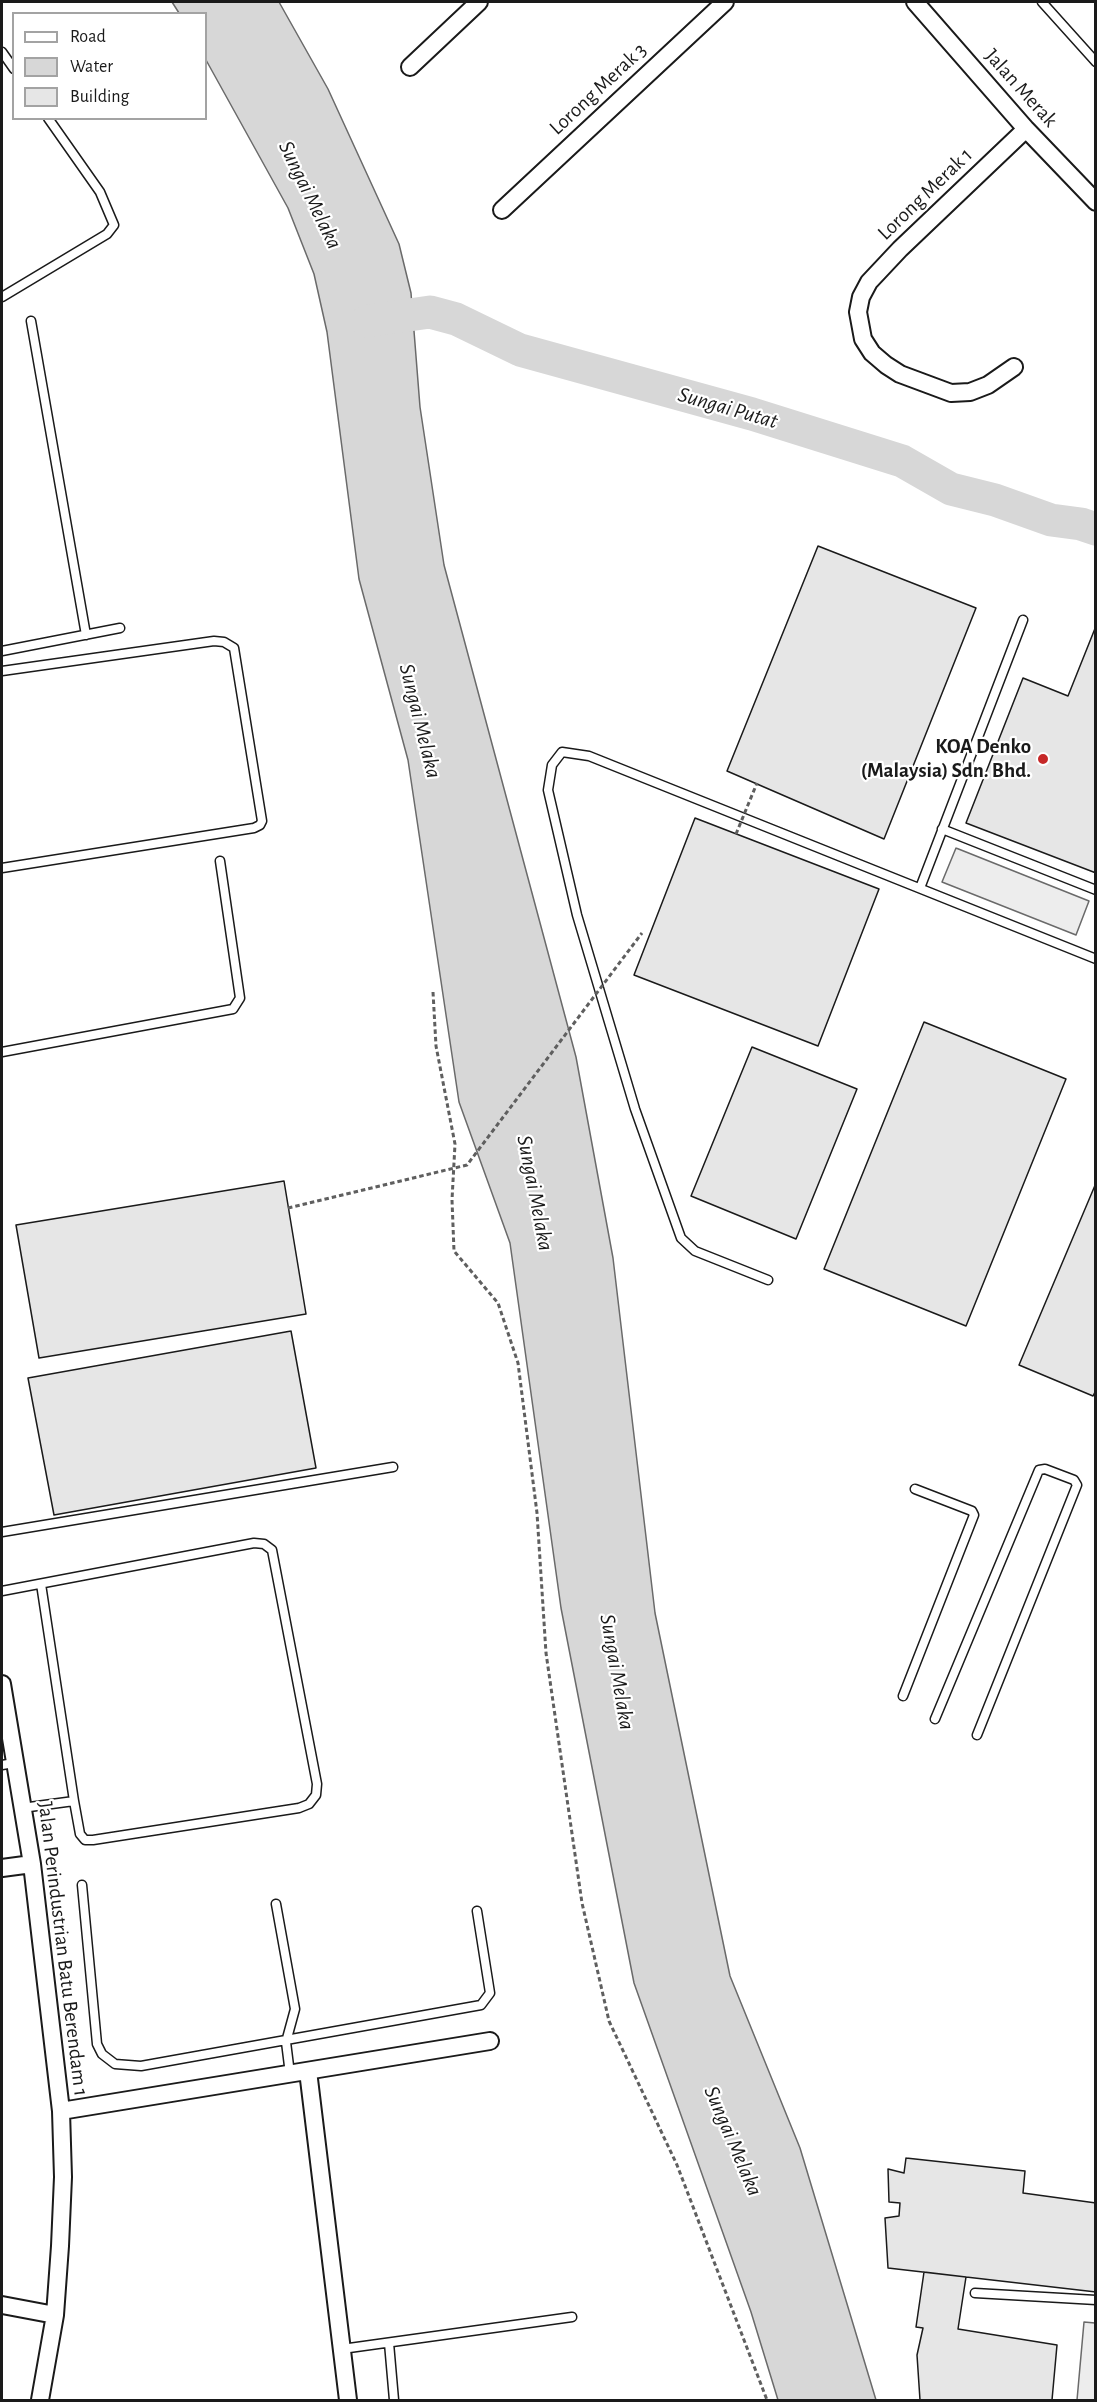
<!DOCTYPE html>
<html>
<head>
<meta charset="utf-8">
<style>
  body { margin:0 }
  #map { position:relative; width:1097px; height:2402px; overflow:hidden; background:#fff; font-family:"Alegreya Sans",sans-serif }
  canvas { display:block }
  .frame { position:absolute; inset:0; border:3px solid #1a1a1a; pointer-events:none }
  .legend { position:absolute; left:12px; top:12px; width:195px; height:108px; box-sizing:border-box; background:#fff; border:2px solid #a3a3a3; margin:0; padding:8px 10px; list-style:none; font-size:18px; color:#1a1a1a }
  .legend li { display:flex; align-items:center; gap:12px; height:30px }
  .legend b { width:30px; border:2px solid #a3a3a3 }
</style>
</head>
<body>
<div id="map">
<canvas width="1097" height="2402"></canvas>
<div class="frame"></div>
<ul class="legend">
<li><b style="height:8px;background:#fff"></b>Road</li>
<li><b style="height:16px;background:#d7d7d7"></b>Water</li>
<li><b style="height:16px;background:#e6e6e6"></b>Building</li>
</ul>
</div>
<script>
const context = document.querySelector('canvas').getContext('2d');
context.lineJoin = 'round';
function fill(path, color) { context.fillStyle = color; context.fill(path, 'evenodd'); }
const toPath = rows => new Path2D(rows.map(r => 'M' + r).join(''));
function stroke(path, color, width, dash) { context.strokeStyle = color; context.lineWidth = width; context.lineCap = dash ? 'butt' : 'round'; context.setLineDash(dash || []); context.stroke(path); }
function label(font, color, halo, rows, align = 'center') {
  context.font = font + ' "Alegreya Sans",sans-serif'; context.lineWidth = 4.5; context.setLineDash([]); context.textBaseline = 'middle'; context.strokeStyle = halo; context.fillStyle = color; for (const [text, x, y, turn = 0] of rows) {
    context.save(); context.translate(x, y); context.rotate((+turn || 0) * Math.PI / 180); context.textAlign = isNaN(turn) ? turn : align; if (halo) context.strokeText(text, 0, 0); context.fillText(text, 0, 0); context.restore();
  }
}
const built = toPath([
  [956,848,1089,901,1076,935,942,882,956,848],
  [1084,2322,1095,2323,1095,2400,1077,2400,1084,2322]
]);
fill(built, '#ededed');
stroke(built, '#6a6a6a', 1.5);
const water = toPath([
  [172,2,279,2,328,89,399,244,411,293,420,407,444,565,576,1057,613,1258,655,1613,730,1976,800,2148,876,2400,778,2400,751,2312,634,1983,561,1608,510,1243,459,1102,408,760,359,579,327,332,314,274,288,208,206,60,206,14,179,13,172,2]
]);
fill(water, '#d7d7d7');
stroke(water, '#6a6a6a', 1.5);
stroke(toPath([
  [367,321,430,312,456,319,520,350,752,414,902,461,951,489,995,500,1051,520,1081,524,1096,529]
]), '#d7d7d7', 33);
const building = toPath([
  [818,546,976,608,884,839,727,771,818,546],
  [1096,626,1096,873,966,823,1023,678,1068,696,1096,626],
  [695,818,879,889,818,1046,634,975,695,818],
  [924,1022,1066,1079,966,1326,824,1269,924,1022],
  [752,1047,857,1089,796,1239,691,1196,752,1047],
  [284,1181,306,1314,39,1358,16,1225,284,1181],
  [1096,1183,1096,1390,1093,1396,1019,1365,1096,1183],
  [291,1331,316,1468,54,1515,28,1378,291,1331],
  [906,2158,1025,2171,1023,2193,1096,2203,1096,2292,888,2268,885,2218,899,2216,900,2203,889,2202,888,2169,904,2173,906,2158],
  [924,2272,966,2277,958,2329,1057,2345,1052,2400,920,2400,917,2355,923,2328,916,2327,924,2272]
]);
fill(building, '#e6e6e6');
stroke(building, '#1a1a1a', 1.5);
const lane = toPath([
  [1042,2,1096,62],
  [2,52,14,69],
  [2,297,107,234,114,225,100,192,48,118],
  [31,321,86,635],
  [2,651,120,628],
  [2,671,214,641,224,642,234,648,262,821,260,825,254,828,2,868],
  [942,829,1096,890],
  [920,888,1023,620],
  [2,1052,233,1009,240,998,220,861],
  [768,1280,695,1251,681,1238,635,1109,577,915,548,790,552,765,562,752,589,756,1096,959],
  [2,1532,393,1467],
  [41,1584,74,1801],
  [2,1591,254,1543,264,1544,272,1550,317,1784,316,1795,309,1804,299,1808,93,1840,85,1840,80,1834,74,1801,22,1808],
  [903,1696,974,1515,972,1511,915,1489],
  [935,1719,1039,1470,1045,1469,1074,1480,1077,1485,977,1735],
  [2,1765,14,1763],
  [82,1885,97,2044,102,2054,115,2064,141,2066,481,2005,490,1993,477,1911],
  [276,1904,295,2009,286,2042,290,2074],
  [975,2293,1096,2300],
  [389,2343,394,2400],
  [342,2349,572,2317]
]);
const street = toPath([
  [915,2,1026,129,1096,202],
  [410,67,479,2],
  [502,210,725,2],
  [1014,367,988,385,970,392,951,393,900,374,886,365,872,353,863,339,858,312,861,297,869,282,900,249,1026,129],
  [2,1684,32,1864,61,2111,63,2177,60,2246,55,2315,40,2400],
  [2,1868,32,1864],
  [308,2071,348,2400],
  [61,2111,490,2041],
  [2,2305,55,2315]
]);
stroke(lane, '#1a1a1a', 11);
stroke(street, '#1a1a1a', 20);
stroke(toPath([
  [433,992,436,1046,455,1144,452,1200,454,1251,498,1303,518,1363,537,1513,546,1653,582,1903,609,2021,677,2165,767,2400]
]), '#5f5f5f', 3, [4.5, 3]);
stroke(lane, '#fff', 8);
stroke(street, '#fff', 16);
stroke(toPath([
  [736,834,757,783],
  [288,1208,467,1165,642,933]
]), '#5f5f5f', 3, [4.5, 3]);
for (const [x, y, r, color] of [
  [1043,759,6,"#c62828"]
]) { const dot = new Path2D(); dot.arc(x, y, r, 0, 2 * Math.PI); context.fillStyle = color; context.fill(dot); stroke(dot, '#fff', 2); }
label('21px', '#1a1a1a', '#fff', [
  ["Jalan Merak",1021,88,48],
  ["Lorong Merak 3",598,89,-43],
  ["Lorong Merak 1",925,194,-44],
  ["Jalan Perindustrian Batu Berendam 1",63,1949,83]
]);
label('bold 21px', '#1a1a1a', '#fff', [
  ["KOA Denko",1031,747],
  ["(Malaysia) Sdn. Bhd.",1031,771]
], 'right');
label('italic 22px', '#1a1a1a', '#fff', [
  ["Sungai Melaka",310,195,64],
  ["Sungai Putat",728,408,16],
  ["Sungai Melaka",420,721,76],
  ["Sungai Melaka",535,1193,79],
  ["Sungai Melaka",617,1672,80],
  ["Sungai Melaka",733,2141,67]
]);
</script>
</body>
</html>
